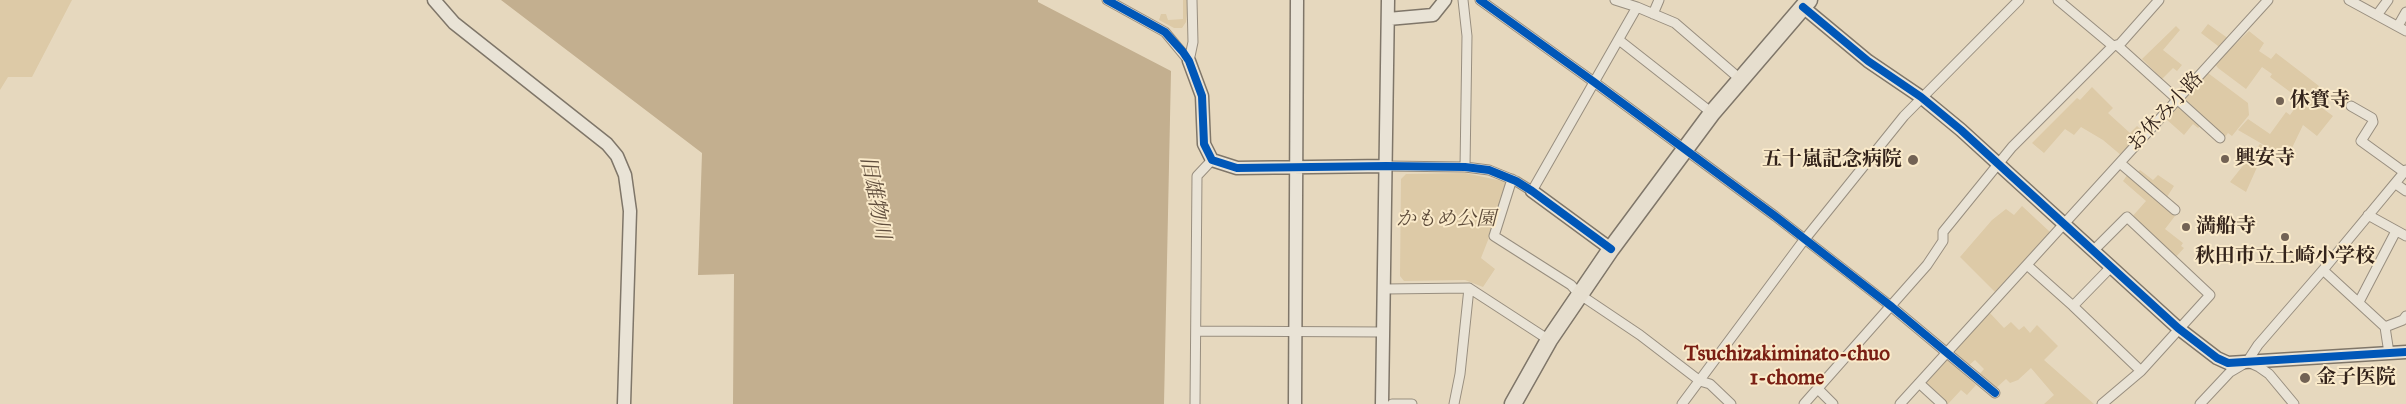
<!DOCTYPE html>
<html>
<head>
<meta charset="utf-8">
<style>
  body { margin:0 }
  canvas { display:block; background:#e6d8be }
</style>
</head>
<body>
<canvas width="2406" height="404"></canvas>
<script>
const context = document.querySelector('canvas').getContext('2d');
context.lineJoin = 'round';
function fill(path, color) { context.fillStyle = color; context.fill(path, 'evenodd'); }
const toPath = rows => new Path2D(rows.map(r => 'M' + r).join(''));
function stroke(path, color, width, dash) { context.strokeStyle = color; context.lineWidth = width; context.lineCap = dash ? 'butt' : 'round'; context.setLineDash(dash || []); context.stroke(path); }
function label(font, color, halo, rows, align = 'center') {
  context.font = font + ' "IM FELL Great Primer","Noto Serif JP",serif'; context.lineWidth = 4; context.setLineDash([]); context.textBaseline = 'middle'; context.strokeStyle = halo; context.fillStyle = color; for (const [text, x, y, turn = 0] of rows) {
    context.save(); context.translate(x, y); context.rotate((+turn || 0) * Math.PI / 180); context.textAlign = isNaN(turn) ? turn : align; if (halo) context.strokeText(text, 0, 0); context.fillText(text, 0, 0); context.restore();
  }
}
fill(toPath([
  [0,0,72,0,32,77,8,77,0,90],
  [1183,0,1188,0,1188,6,1186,22,1182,28,1174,28,1159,20,1161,14,1166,14,1168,20,1183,19],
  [2208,24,2229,39,2222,49,2201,33],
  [2176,26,2180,30,2163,50,2182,65,2177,71,2173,68,2162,79,2142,59],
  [2249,31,2264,43,2259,51,2271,59,2276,53,2319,86,2310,99,2333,116,2317,136,2303,125,2292,148,2283,156,2238,130,2248,119,2270,134,2286,112,2290,115,2301,100,2270,77,2272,74,2262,67,2246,89,2218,68,2215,64],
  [2208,73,2248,103,2249,115,2232,136,2228,133,2225,137,2183,100],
  [2092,87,2113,108,2108,113,2130,133,2137,126,2144,132,2122,156,2103,140,2081,127,2074,135,2065,129,2044,153,2032,143,2077,98,2080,100],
  [2178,106,2201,125,2198,128,2193,124,2184,135,2166,119],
  [2260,144,2266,147,2246,192,2230,182],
  [2140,170,2153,180,2158,175,2174,186,2167,197,2136,173],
  [1465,173,1507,182,1497,217,1481,258,1495,269,1483,287,1465,280,1404,281,1400,276,1401,179,1406,174],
  [2128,174,2175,216,2165,229,2183,243,2181,246,2184,248,2175,258,2131,218,2146,201,2123,181],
  [2022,206,2050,232,1997,294,1960,257,1992,220,2006,209,2014,215],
  [1989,312,2004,328,2011,322,2019,330,2024,326,2030,333,2037,325,2058,346,2044,360,2094,404,2044,404,2054,395,2031,368,2018,380,2010,383,2006,379,1995,389,1978,376,1984,369,1975,360,1968,366,1955,354,1957,349],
  [1947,360,1976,385,1967,395,1961,390,1948,404,1925,383]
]), '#ddcaa7');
fill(toPath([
  [501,0,1038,0,1038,2,1171,71,1164,404,733,404,734,274,698,275,702,153]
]), '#c3af8f');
const street = toPath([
  [1107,0,1165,32,1189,61],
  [1463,0,1467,36,1465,167],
  [1480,0,1594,82,1775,216,1892,307,1995,393],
  [1615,0,1637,7,1675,23,1740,79],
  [2058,0,2113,46],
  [2349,0,2406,31],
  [1653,14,1659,0],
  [2377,15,2388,0],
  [2398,26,2406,12],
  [1619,40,1712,113],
  [2117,45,2220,138],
  [1189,61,1193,42,1192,0],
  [2351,106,2372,118,2373,122,2361,141,2404,172],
  [2120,163,2175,210],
  [1386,166,1465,167,1489,170,1516,181,1532,191,1637,7],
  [1512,179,1494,236,1571,285,1579,294,1640,335,1700,381,1710,384,1731,404],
  [2396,184,2406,191],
  [2368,215,2406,236],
  [2094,250,2127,217,2210,295,2141,371],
  [2027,265,2073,306],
  [2323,270,2385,327,2389,353],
  [1385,289,1469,288,1549,340],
  [2359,302,2396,231],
  [2385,327,2403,320,2406,316],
  [1196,331,1383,332],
  [2250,363,2259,367,2269,374,2294,404],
  [1919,383,1942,404],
  [1818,389,1833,404],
  [1195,404,1197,176,1212,160],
  [1392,404,1412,404],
  [1454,404,1460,374,1469,288],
  [1682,404,1801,244,1904,116,2019,0],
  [1804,404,1927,265,1943,241,1943,232,2012,147,2113,46,2120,44,2159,0],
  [1900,404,2268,0],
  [2102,404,2141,371,2073,306,2112,266],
  [2200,404,2230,372,2247,362,2258,345,2323,270,2406,170]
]);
const secondary = toPath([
  [434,0,454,23,607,144,617,156,625,175,630,211,624,404],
  [1803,7,1868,61,1921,97,1961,130,2178,328,2217,358,2228,363,2406,352],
  [1388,19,1433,15,1445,0],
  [1189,61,1202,96,1204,144,1212,160,1237,168,1386,166],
  [1532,191,1611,249],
  [1295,404,1297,0],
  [1382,404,1388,0]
]);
const highway = toPath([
  [1513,404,1549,340,1611,249,1712,113,1809,0]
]);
stroke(street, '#988e7f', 11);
stroke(secondary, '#7f7669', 15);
stroke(highway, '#7f7669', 19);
stroke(street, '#e9e3d6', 9);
stroke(secondary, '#e9e3d6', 12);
stroke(highway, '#e6dece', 16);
stroke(toPath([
  [1107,0,1165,32,1183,52,1189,61,1202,96,1204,144,1212,160,1237,168,1386,166,1465,167,1489,170,1516,181,1532,191,1611,249],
  [1480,0,1594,82,1775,216,1892,307,1995,393],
  [1803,7,1868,61,1921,97,1961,130,2178,328,2217,358,2228,363,2406,352]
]), '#0057b8', 8);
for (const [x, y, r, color] of [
  [2280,101,5,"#726254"],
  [2225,159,5,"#726254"],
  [1913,160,6,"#726254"],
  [2186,227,5,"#726254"],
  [2285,237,5,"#726254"],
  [2305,378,6,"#726254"]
]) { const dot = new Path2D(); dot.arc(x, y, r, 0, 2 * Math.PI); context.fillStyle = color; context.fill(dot); stroke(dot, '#faeaca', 2); }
label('bold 20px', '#33231b', '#faeaca', [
  ["休寳寺",2290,101],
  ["興安寺",2235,159],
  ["五十嵐記念病院",1902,160,"right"],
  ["満船寺",2196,227],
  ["秋田市立土崎小学校",2285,257,"center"],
  ["金子医院",2316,378]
], 'left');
label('20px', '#33231b', '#faeaca', [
  ["お休み小路",2166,112,-47]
]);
label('italic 20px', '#5c4a39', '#faeaca', [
  ["かもめ公園",1446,220]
]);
label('italic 21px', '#604e3d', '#faeaca', [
  ["旧雄物川",874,198,79]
]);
label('bold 21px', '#7a1f14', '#faeaca', [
  ["Tsuchizakiminato-chuo",1787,355],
  ["1-chome",1787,379]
]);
</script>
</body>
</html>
